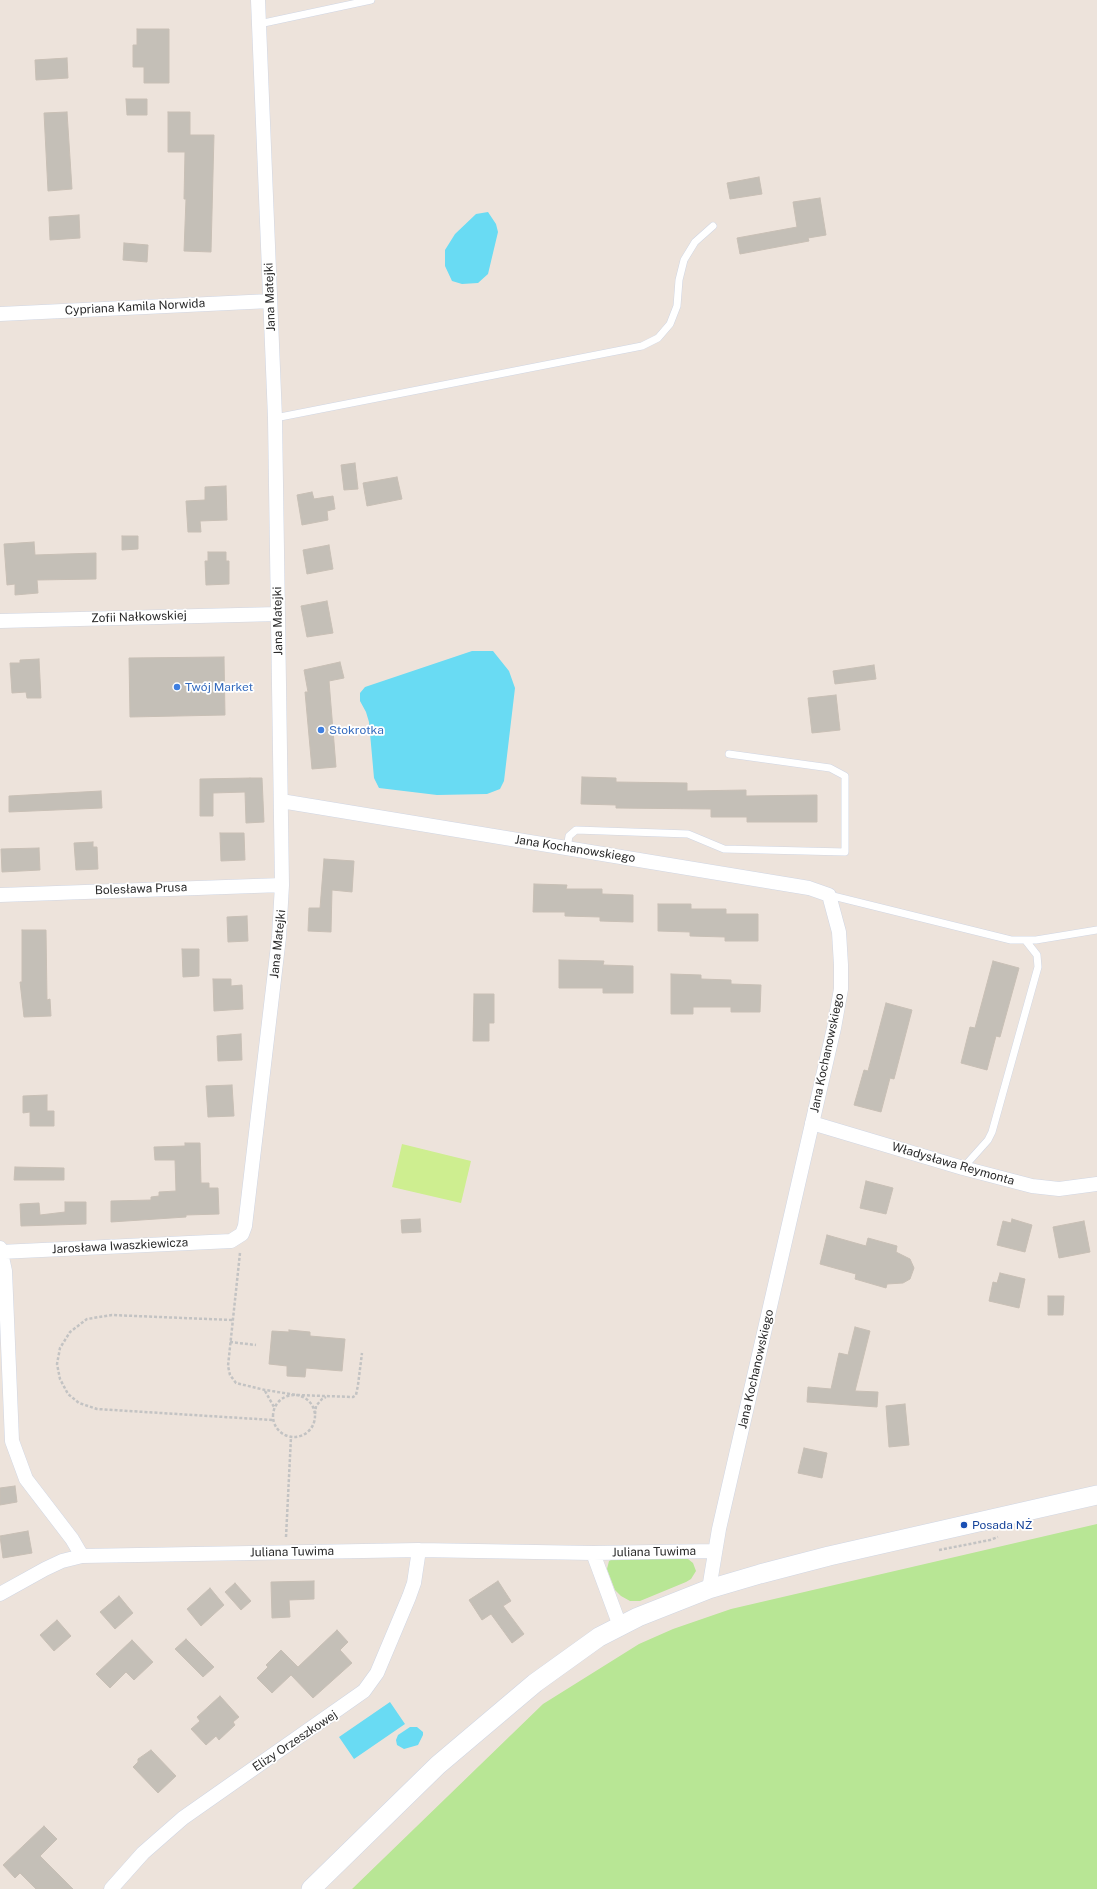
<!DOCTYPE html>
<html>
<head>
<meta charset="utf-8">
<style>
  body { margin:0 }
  canvas { display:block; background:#ede3db }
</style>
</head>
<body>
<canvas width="1097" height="1889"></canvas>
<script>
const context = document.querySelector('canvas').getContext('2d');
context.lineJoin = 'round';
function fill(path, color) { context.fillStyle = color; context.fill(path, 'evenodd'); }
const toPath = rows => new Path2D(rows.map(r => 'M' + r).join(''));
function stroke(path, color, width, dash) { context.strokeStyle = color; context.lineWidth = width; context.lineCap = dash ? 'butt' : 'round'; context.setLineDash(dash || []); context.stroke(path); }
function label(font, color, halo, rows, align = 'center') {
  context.font = font + ' "Public Sans",sans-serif'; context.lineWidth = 3.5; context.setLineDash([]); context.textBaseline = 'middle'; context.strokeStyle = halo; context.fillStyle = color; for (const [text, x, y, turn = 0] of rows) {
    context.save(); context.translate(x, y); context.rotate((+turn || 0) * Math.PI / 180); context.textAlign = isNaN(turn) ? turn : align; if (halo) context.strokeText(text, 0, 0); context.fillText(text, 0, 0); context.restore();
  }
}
fill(toPath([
  [1097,1524,1097,1889,352,1889,543,1704,639,1644,673,1629,731,1609],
  [615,1558,688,1559,693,1563,696,1571,691,1579,686,1582,640,1601,630,1601,621,1596,615,1590,607,1569,609,1561]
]), '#b8e695');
fill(toPath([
  [402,1144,471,1161,461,1203,392,1187]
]), '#ceee90');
fill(toPath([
  [488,212,496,224,498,232,488,274,478,283,462,284,452,281,445,266,445,250,455,234,476,214],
  [472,651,493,651,509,671,515,688,504,781,500,789,487,794,437,795,379,788,374,778,369,722,366,712,360,701,360,693,365,687],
  [390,1702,405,1724,354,1759,339,1737],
  [410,1727,417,1727,423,1732,423,1735,418,1745,404,1749,397,1745,396,1740,398,1735]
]), '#69dbf3');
const building = toPath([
  [137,29,169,29,169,83,144,83,144,67,133,67,133,45,137,45,137,29],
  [67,58,68,78,36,80,35,60,67,58],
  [126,99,147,99,147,115,127,115,126,99],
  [67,112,72,189,48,191,44,113,67,112],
  [168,112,190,112,190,135,214,135,211,252,184,251,186,199,184,199,185,152,168,152,168,112],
  [759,177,762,194,730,199,727,183,759,177],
  [820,198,826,235,808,238,809,241,740,254,737,238,797,227,793,202,820,198],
  [79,215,80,238,50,240,49,217,79,215],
  [124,243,148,245,147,262,123,260,124,243],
  [355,463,358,489,344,490,341,465,355,463],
  [397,477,402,499,367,506,363,483,397,477],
  [226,486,227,520,200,521,201,532,188,532,186,501,205,500,205,487,226,486],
  [312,492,314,499,333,496,335,509,327,511,328,520,302,525,297,495,312,492],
  [122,536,138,536,138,549,122,550,122,536],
  [34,542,35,555,96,553,96,579,37,580,38,593,15,595,15,584,7,585,4,544,34,542],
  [329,545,333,569,307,574,303,550,329,545],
  [208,552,226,552,226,561,229,561,229,584,206,585,205,561,208,561,208,552],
  [327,601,333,633,307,637,301,606,327,601],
  [224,657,225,715,130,717,129,658,224,657],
  [39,659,41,698,27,698,26,692,12,693,10,663,20,663,20,660,39,659],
  [340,662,344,678,329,681,336,767,312,769,305,692,308,692,304,670,340,662],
  [874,665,876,679,835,684,833,671,874,665],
  [836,695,840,730,812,733,808,698,836,695],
  [582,777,616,778,616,782,687,783,687,791,746,790,746,796,817,795,817,822,747,822,747,817,711,817,711,809,616,808,616,805,581,804,582,777],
  [250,778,262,778,264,822,246,823,245,792,213,793,213,816,200,816,200,779,250,778],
  [101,791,102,808,9,812,9,796,101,791],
  [220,833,244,833,245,860,221,861,220,833],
  [93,842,93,847,97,847,98,869,76,870,74,843,93,842],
  [39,848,40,870,2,872,1,849,39,848],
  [324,859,354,861,352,892,332,890,331,932,308,931,309,908,320,908,324,859],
  [534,884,567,885,566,889,602,889,602,894,633,895,633,922,600,921,600,917,565,916,565,912,533,912,534,884],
  [658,904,691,904,691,909,726,909,726,914,758,914,758,941,725,941,725,937,690,936,690,932,658,931,658,904],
  [247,916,248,941,228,942,227,917,247,916],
  [22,930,46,930,47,1000,50,999,51,1016,24,1017,20,982,22,982,22,930],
  [182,949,199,949,199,976,183,977,182,949],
  [559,960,604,961,603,965,633,966,633,993,603,993,603,988,559,988,559,960],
  [993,961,1019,968,1000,1037,996,1036,987,1070,961,1063,970,1027,975,1028,993,961],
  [671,974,701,975,701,979,731,980,731,984,761,985,760,1012,731,1012,731,1007,693,1007,693,1014,671,1014,671,974],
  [213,979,231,979,231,986,242,985,243,1009,214,1011,213,979],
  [474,994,494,994,494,1023,489,1023,489,1041,473,1041,474,994],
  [886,1003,912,1010,894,1079,890,1078,881,1112,854,1105,864,1070,868,1071,886,1003],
  [241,1034,242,1060,218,1061,217,1036,241,1034],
  [232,1085,234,1116,208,1117,206,1086,232,1085],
  [47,1095,47,1111,54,1111,54,1126,30,1126,30,1112,23,1113,23,1096,47,1095],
  [185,1143,200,1143,201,1183,209,1183,209,1188,218,1188,219,1214,186,1215,186,1217,111,1222,111,1201,151,1200,151,1197,159,1196,159,1192,176,1191,175,1160,155,1160,154,1147,185,1146,185,1143],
  [15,1167,64,1168,64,1180,14,1180,15,1167],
  [866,1181,893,1188,886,1214,860,1208,866,1181],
  [65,1202,86,1202,86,1224,21,1226,20,1204,39,1203,40,1215,65,1212,65,1202],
  [420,1219,421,1232,402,1233,401,1220,420,1219],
  [1012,1219,1032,1225,1025,1252,997,1245,1003,1221,1011,1223,1012,1219],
  [1084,1221,1090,1252,1059,1258,1053,1227,1084,1221],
  [827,1235,866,1246,868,1238,897,1246,896,1252,910,1259,914,1268,910,1279,903,1283,887,1284,886,1288,855,1279,856,1274,820,1264,827,1235],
  [1000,1273,1025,1279,1019,1308,989,1301,993,1282,997,1283,1000,1273],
  [1048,1296,1064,1296,1063,1315,1048,1315,1048,1296],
  [855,1327,870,1331,855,1391,878,1392,877,1407,807,1402,808,1387,831,1389,839,1353,848,1355,855,1327],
  [289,1330,310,1332,310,1336,345,1339,342,1371,306,1368,305,1377,287,1376,287,1366,269,1364,272,1331,289,1332,289,1330],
  [905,1404,909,1445,889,1447,886,1406,905,1404],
  [804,1448,827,1453,822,1478,798,1473,804,1448],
  [15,1486,17,1502,0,1505,0,1488,15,1486],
  [28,1531,32,1553,3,1558,0,1536,28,1531],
  [314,1581,314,1599,289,1600,290,1617,272,1618,271,1582,314,1581],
  [498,1581,511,1601,503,1606,524,1634,512,1643,491,1614,482,1620,469,1600,498,1581],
  [235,1583,251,1601,241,1610,225,1592,235,1583],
  [210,1588,224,1605,201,1626,187,1609,210,1588],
  [119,1596,133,1613,115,1629,100,1612,119,1596],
  [57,1620,71,1636,54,1651,40,1635,57,1620],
  [337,1630,348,1642,340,1650,352,1663,313,1698,291,1675,272,1693,257,1678,268,1667,266,1665,281,1650,298,1667,337,1630],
  [186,1639,214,1667,203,1677,175,1649,186,1639],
  [132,1640,153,1662,134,1680,126,1672,110,1688,96,1674,132,1640],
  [220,1696,239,1717,233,1722,235,1725,219,1740,216,1736,206,1745,191,1729,200,1721,197,1717,220,1696],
  [151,1750,176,1776,158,1793,133,1767,138,1762,138,1759,151,1750],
  [44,1826,57,1839,40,1856,73,1889,36,1889,20,1873,15,1878,3,1865,44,1826]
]);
fill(building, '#c4bfb7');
stroke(building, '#c8bfb5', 1);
const lane = toPath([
  [259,24,371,0],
  [275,418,642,346,658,338,670,324,677,306,679,280,684,260,695,242,713,226],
  [567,848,569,836,576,830,688,834,724,849,845,852,845,776,830,768,729,754],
  [829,895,1011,940,1036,940,1097,930],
  [963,1168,988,1140,992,1132,1038,967,1037,955,1026,941]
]);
const street = toPath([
  [0,314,270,301],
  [0,621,278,614],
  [281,801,809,888,829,895,839,932,841,965,841,989,834,1028,719,1529,709,1589],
  [0,895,282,885],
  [812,1123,963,1168,1032,1186,1059,1189,1097,1184],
  [0,1248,5,1271,12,1441,26,1479,72,1539,82,1556],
  [0,1252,231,1241,242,1234,245,1226,279,937,282,885,275,418,258,0],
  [593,1553,620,1626],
  [0,1594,45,1569,62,1561,82,1556,419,1550,593,1553,715,1551],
  [111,1889,143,1853,183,1818,364,1691,377,1673,409,1597,414,1583,419,1550]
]);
const secondary = toPath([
  [311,1889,438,1765,535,1683,599,1637,638,1617,709,1589,760,1574,829,1556,1097,1495]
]);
stroke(lane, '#d0d6e3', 8);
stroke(street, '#d0d6e3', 15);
stroke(secondary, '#d0d6e3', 20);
stroke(toPath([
  [240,1253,228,1366,230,1375,236,1383,265,1390,297,1395,353,1397,356,1395,358,1385,362,1353],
  [232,1320,112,1315,87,1319,70,1332,60,1348,57,1364,60,1379,68,1394,79,1403,97,1409,273,1420],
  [230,1342,256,1345],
  [265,1391,274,1407],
  '273 1416a21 21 0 1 1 42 0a21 21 0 1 1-42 0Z',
  [315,1414,316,1406,322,1399,326,1397],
  [286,1537,291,1437],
  [939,1550,990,1540,998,1537]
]), '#c3c3c3', 2.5, [3, 2]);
stroke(lane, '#fff', 7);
stroke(street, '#fff', 14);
stroke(secondary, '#fff', 19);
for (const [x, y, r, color] of [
  [177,687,4,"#3f7fe0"],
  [321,730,4,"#3f7fe0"],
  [964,1525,4,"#1a4fb4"]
]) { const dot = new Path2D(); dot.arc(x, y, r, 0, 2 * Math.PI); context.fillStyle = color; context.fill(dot); stroke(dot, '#fff', 1.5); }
label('12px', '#2a2a2a', '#fff', [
  ["Jana Matejki",270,297,-92],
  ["Cypriana Kamila Norwida",135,307,-3],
  ["Zofii Nałkowskiej",139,617,-2],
  ["Jana Matejki",278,621,-91],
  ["Jana Kochanowskiego",575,849,9],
  ["Bolesława Prusa",141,889,-2],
  ["Jana Matejki",278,944,-84],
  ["Jana Kochanowskiego",827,1053,-78],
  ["Władysława Reymonta",953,1164,16],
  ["Jarosława Iwaszkiewicza",120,1246,-3],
  ["Jana Kochanowskiego",756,1369,-77],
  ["Juliana Tuwima",292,1552,-1],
  ["Juliana Tuwima",654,1552,-1],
  ["Elizy Orzeszkowej",295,1741,-34]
]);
label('12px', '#366cbe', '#fff', [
  ["Twój Market",185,687],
  ["Stokrotka",329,730]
], 'left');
label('12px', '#164399', '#fff', [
  ["Posada NŻ",972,1525]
], 'left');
</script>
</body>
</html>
